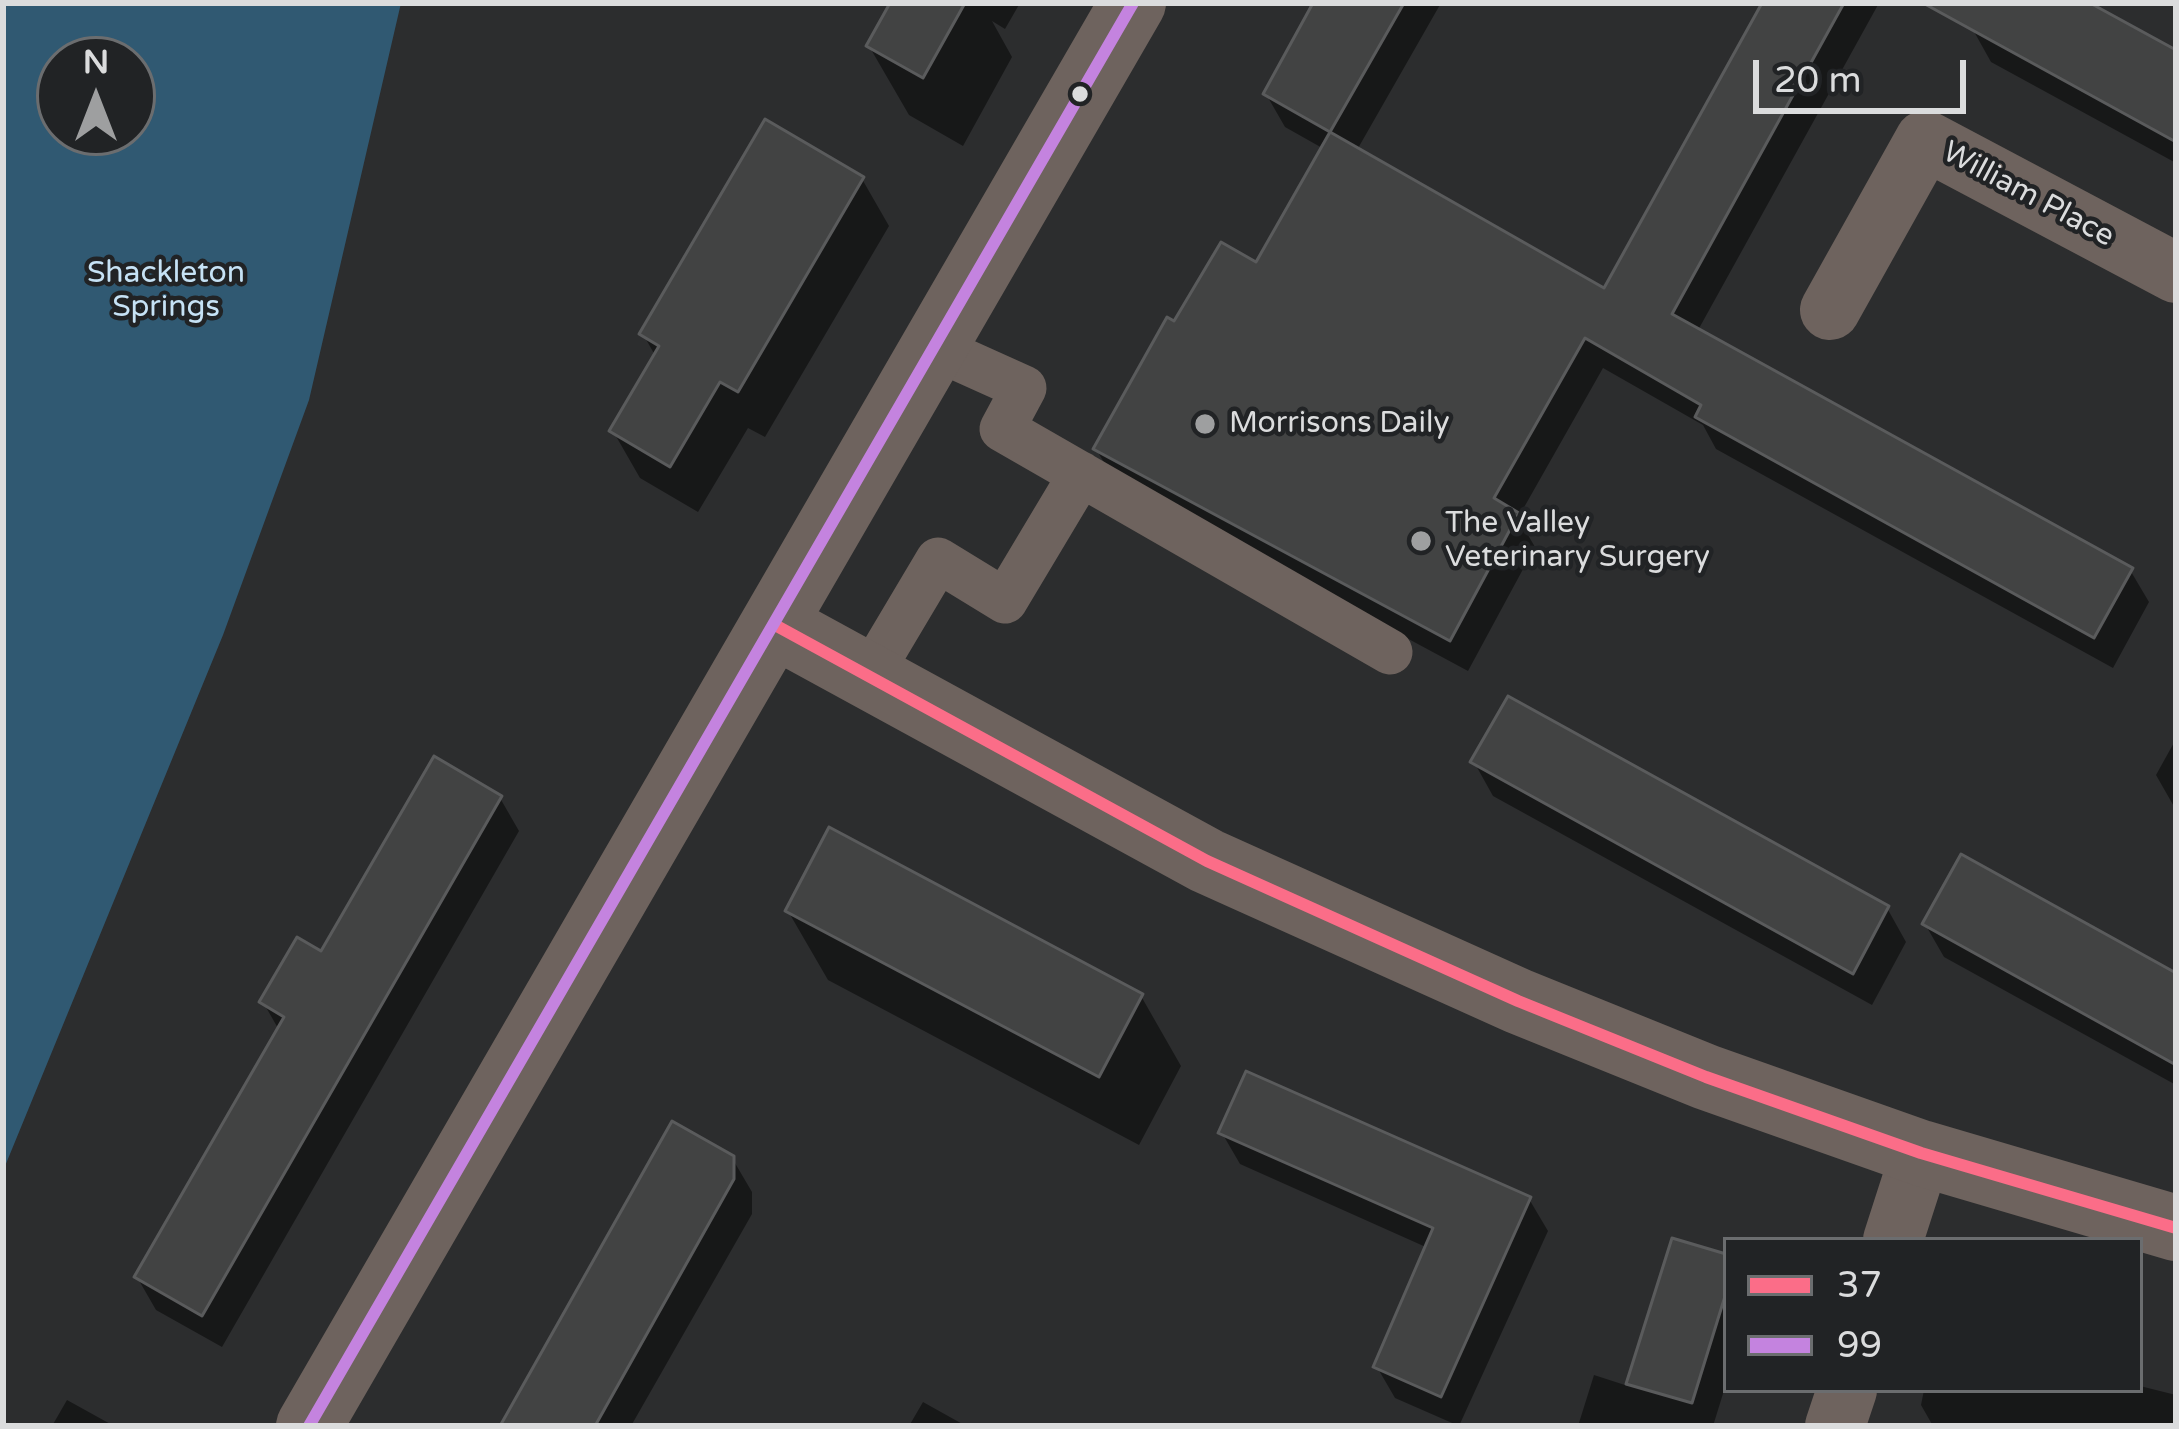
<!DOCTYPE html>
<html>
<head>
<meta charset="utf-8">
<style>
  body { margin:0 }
  #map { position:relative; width:2179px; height:1429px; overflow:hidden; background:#2c2d2e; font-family:"Varela Round",sans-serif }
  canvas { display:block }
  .frame { position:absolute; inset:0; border:6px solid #dbdcdd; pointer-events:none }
  .legend { position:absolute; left:1723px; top:1237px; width:420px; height:156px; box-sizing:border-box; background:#212325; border:3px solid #6b6d6f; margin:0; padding:15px 21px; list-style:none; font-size:36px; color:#dbdcdd }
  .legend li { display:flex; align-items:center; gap:24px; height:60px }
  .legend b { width:60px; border:3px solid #6b6d6f }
  .north { position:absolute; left:36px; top:36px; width:120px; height:120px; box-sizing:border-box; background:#212325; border:3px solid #6b6d6f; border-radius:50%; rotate:0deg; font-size:33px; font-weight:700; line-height:48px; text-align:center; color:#dbdcdd }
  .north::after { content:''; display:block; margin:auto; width:42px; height:54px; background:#9e9fa0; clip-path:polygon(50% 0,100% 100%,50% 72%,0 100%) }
  .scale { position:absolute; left:1753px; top:60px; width:213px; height:54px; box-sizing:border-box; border:6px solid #dbdcdd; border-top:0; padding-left:15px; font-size:36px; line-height:42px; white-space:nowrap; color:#dbdcdd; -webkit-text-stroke:9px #212325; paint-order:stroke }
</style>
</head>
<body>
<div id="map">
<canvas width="2179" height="1429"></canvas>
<div class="frame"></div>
<ul class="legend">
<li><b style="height:15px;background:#fb6d88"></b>37</li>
<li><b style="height:15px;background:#c483df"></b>99</li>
</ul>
<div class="north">N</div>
<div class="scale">20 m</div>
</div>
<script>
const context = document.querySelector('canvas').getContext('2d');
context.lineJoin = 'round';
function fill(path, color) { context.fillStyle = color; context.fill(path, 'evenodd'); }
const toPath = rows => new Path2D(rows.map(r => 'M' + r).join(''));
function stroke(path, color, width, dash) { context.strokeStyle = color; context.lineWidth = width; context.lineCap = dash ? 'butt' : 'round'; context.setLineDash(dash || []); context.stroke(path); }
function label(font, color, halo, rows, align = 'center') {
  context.font = font + ' "Varela Round",sans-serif'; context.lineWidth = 9; context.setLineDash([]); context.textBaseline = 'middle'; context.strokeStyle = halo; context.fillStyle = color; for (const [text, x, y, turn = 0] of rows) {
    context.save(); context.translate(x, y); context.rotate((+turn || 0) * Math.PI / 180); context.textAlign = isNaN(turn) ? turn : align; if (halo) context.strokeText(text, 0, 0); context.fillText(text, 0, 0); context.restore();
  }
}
fill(toPath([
  [3,3,401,3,309,400,223,635,3,1171],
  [60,60,132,60,132,132,60,132]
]), '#305972');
fill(toPath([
  [893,3,1020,3,1005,29,992,21,1012,57,963,146,909,115,869,46],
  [1318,3,1441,3,1357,150,1605,292,1765,3,1879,3,1697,332,2130,570,2149,602,2113,668,1716,449,1703,425,1603,368,1518,518,1535,547,1468,671,1115,481,1096,449,1175,325,1257,266,1324,149,1285,127,1266,94],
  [1986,3,2083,3,2176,54,2176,163,1991,62,1972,28],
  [862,179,889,226,765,437,748,428,698,512,640,478,613,431,656,357,643,334],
  [2176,739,2176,810,2156,775],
  [1474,762,1887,908,1906,942,1872,1005,1493,796],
  [500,798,519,831,222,1347,156,1310,137,1277,279,1030,263,1002],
  [788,911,1141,996,1181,1066,1139,1145,828,980],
  [1925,924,2176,976,2176,1085,1944,957],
  [1222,1133,1529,1199,1548,1231,1459,1426,1395,1398,1377,1367,1428,1248,1240,1164],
  [732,1158,752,1192,752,1214,631,1426,503,1426],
  [1674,1241,1726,1257,1726,1384,1713,1426,1578,1426,1594,1375,1628,1386],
  [2140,1386,2176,1395,2176,1426,1933,1426,1921,1405,1924,1390,2140,1390],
  [67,1400,114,1426,52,1426],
  [923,1402,966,1426,909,1426]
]), '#0007');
const building = toPath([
  [890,3,965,3,923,78,866,46,890,3],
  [1313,3,1404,3,1330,132,1263,94,1313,3],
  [1762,3,1844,3,1672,314,2133,568,2094,638,1695,417,1701,405,1585,338,1494,498,1519,513,1450,641,1093,449,1167,317,1174,321,1221,242,1256,262,1330,132,1604,288,1762,3],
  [1923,3,2090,3,2176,50,2176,142,1923,3],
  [765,119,864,177,738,392,720,382,670,467,609,431,659,346,639,334,765,119],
  [1508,696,1889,906,1853,974,1470,762,1508,696],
  [434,756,502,796,202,1316,134,1277,284,1017,259,1002,297,937,321,951,434,756],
  [829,827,1143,994,1099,1077,785,911,829,827],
  [1961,854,2176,973,2176,1065,1922,924,1961,854],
  [1246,1071,1531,1197,1441,1397,1373,1367,1433,1228,1218,1133,1246,1071],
  [672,1121,734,1156,734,1179,595,1426,500,1426,672,1121],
  [1672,1238,1726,1254,1726,1293,1692,1403,1626,1384,1672,1238]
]);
fill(building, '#424343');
stroke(building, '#5a5b5c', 3);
stroke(toPath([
  [933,347,1024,388,1002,429,1390,652],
  [869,676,938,560,1005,601,1081,474]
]), '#6e635e', 45);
stroke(toPath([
  [1830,310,1925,140,2176,273],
  [1893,1240,1921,1153],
  [1835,1426,1847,1390]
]), '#6e635e', 60);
stroke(toPath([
  [775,625,1207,861,1518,1001,1706,1077,1921,1153,2176,1228],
  [309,1426,1133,3]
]), '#6e635e', 66);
stroke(toPath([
  [775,625,1207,861,1518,1001,1706,1077,1921,1153,2176,1228]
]), '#fb6d88', 12);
stroke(toPath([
  [309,1426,1133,3]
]), '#c483df', 12);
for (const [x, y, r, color] of [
  [1080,94,10,"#dbdcdd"],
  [1205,424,12,"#9e9fa0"],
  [1421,541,12,"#9e9fa0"]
]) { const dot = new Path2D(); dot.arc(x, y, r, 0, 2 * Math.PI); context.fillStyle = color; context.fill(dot); stroke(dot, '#212325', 4.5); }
label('30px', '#dbdcdd', '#212325', [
  ["William Place",2028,195,28]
]);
label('30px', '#c6e2f5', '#212325', [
  ["Shackleton",166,274],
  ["Springs",166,308]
]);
label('30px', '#dbdcdd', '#212325', [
  ["Morrisons Daily",1229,424],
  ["The Valley",1445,524],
  ["Veterinary Surgery",1445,558]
], 'left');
</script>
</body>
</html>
